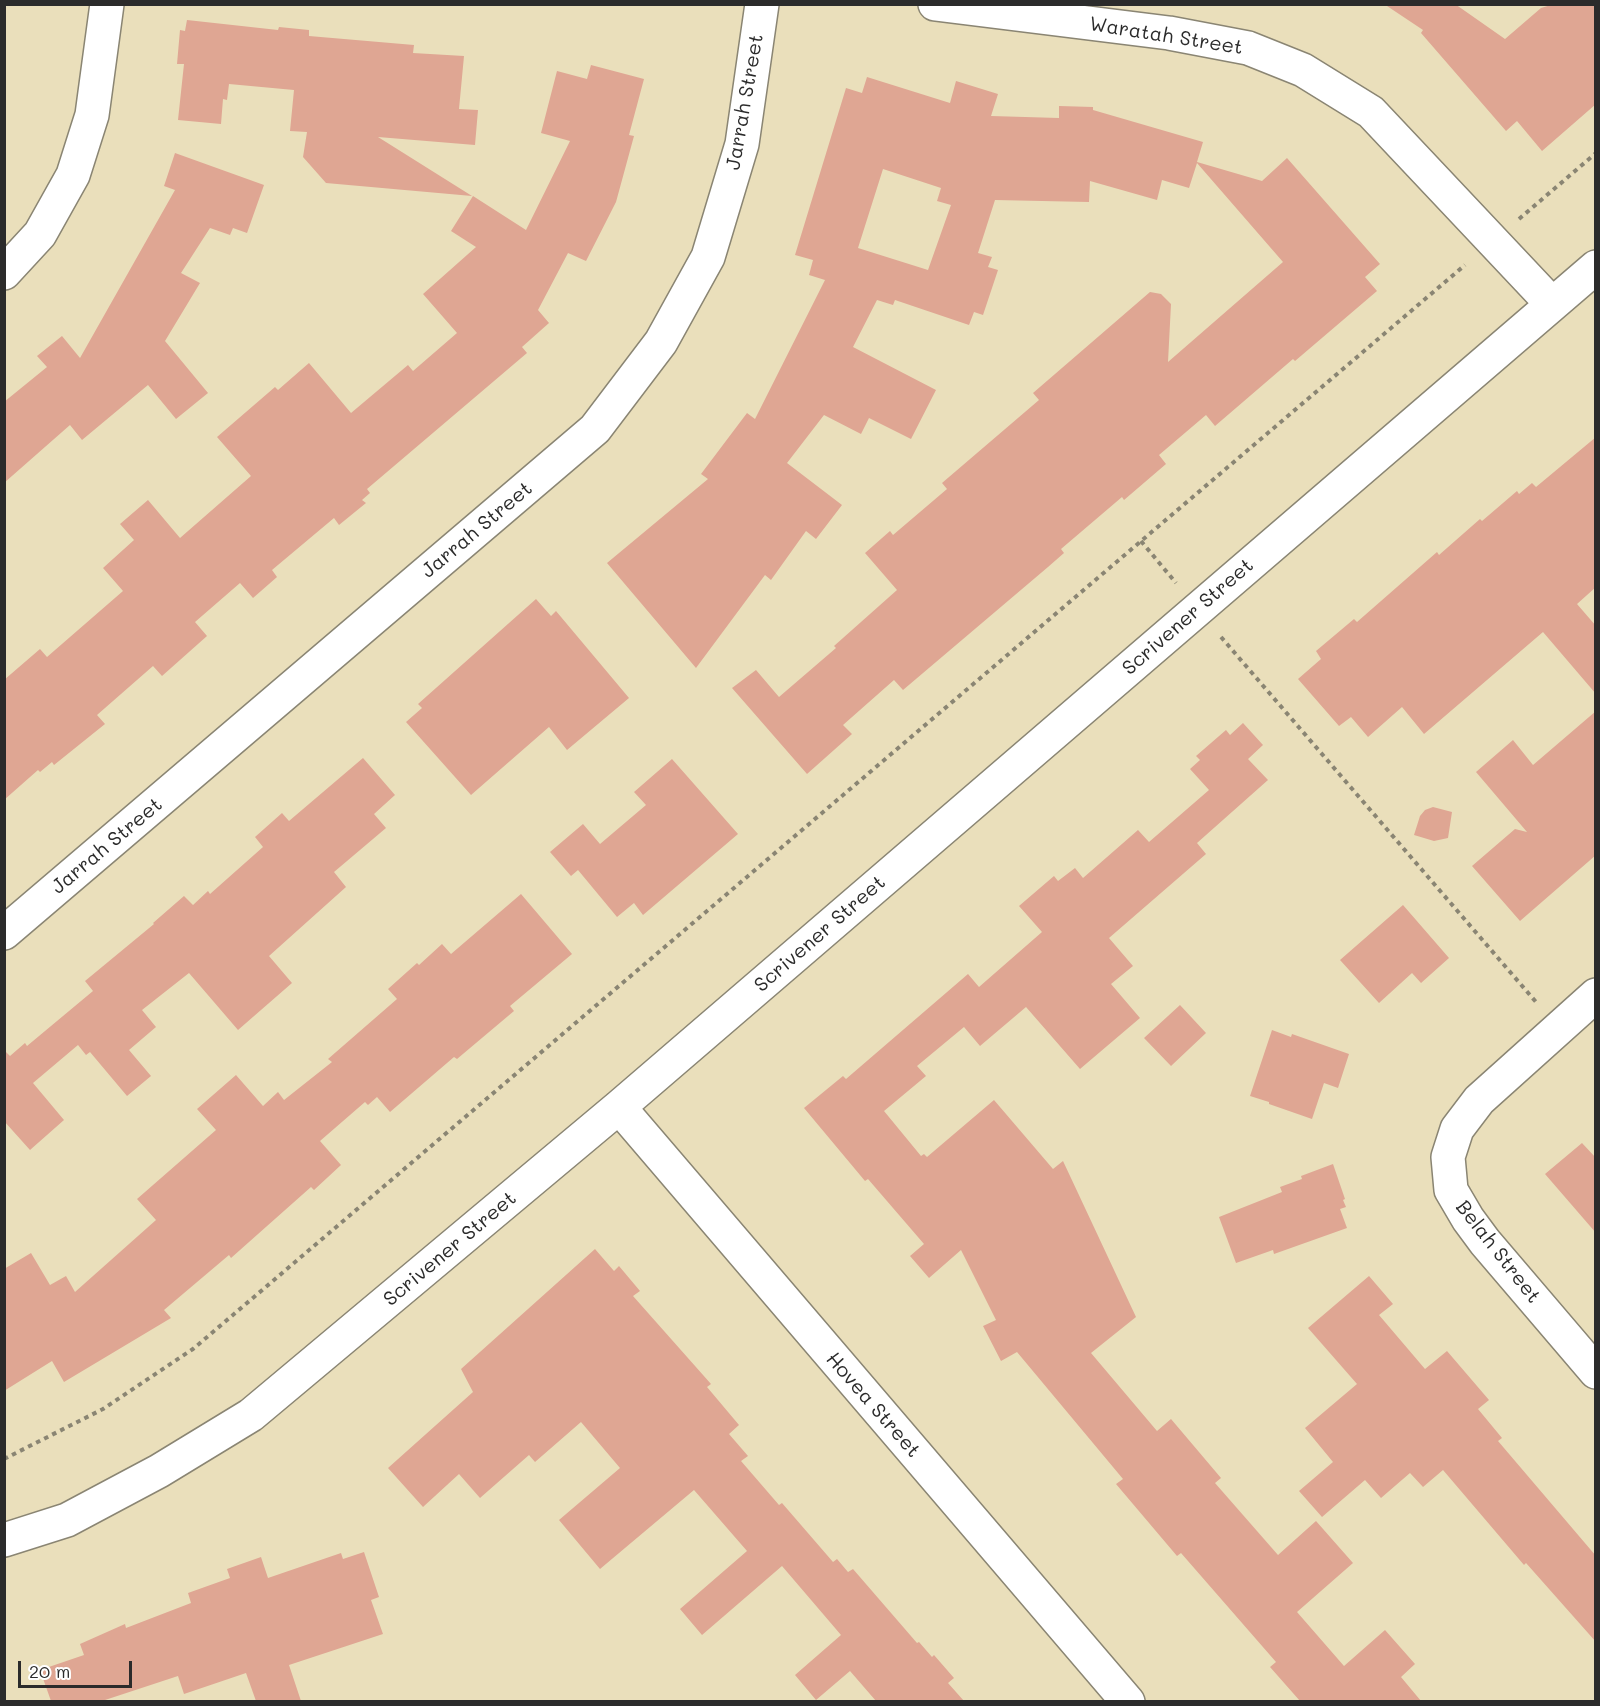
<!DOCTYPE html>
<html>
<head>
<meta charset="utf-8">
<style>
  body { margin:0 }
  #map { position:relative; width:1600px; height:1706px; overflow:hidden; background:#eadfbb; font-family:Mali,sans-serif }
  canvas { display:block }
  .frame { position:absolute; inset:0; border:6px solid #2b2b2b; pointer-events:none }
  .scale { position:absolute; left:18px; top:1661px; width:114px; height:27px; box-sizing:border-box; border:3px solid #2b2b2b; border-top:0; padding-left:8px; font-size:18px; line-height:21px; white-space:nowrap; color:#2b2b2b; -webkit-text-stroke:4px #fff; paint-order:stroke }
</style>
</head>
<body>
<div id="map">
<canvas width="1600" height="1706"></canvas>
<div class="frame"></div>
<div class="scale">20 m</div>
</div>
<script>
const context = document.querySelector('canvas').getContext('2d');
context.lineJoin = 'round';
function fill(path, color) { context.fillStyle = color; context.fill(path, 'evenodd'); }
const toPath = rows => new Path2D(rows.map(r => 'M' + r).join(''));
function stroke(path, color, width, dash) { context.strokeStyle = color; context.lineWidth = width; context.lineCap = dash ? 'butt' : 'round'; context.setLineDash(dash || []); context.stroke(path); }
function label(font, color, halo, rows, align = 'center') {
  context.font = font + ' Mali,sans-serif'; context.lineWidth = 4.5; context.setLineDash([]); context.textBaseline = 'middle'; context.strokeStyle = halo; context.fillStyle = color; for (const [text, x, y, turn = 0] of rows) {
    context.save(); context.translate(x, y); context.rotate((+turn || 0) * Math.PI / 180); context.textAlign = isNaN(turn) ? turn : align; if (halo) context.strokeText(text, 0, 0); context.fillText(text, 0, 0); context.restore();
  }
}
fill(toPath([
  [1384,4,1455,4,1505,39,1541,8,1554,4,1596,4,1596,104,1542,151,1517,121,1506,131,1421,33,1423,30],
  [187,20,278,30,279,27,309,30,309,36,414,45,413,53,464,56,459,109,478,110,475,145,378,137,472,196,326,183,303,157,307,132,290,131,294,90,229,84,227,100,223,99,221,124,178,120,184,64,177,64,180,30,185,31],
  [591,65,644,79,629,135,634,136,616,202,586,261,568,253,538,310,549,323,522,347,527,353,367,489,370,493,362,500,366,503,339,525,334,518,272,570,277,577,253,598,240,583,195,622,207,636,162,676,153,666,97,715,105,724,54,765,52,762,40,772,38,770,4,800,4,680,40,649,47,657,123,591,103,568,134,540,120,524,148,500,180,538,251,476,217,437,275,387,278,390,309,363,351,413,408,365,413,371,457,333,423,294,476,247,451,231,473,196,526,230,570,141,541,133,557,71,587,79],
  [867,77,950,103,956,81,998,94,991,116,1059,118,1059,106,1093,107,1093,110,1203,142,1197,162,1262,181,1287,158,1380,264,1365,277,1377,291,1295,361,1293,359,1215,426,1206,415,1159,455,1166,464,1124,500,1122,497,1061,549,1064,553,1048,567,903,690,894,680,843,725,852,734,807,774,732,688,756,670,779,697,836,648,834,646,897,590,865,553,890,531,893,535,947,489,942,483,1039,400,1033,393,1150,292,1161,294,1171,304,1168,362,1283,262,1197,163,1189,188,1162,180,1157,200,1090,181,1089,202,995,200,978,253,992,257,988,267,998,270,983,315,974,312,969,325,895,300,893,305,877,300,853,347,936,390,911,439,869,418,861,434,824,415,787,463,842,505,816,539,806,531,771,580,765,575,696,668,607,563,708,479,701,474,747,413,755,419,825,280,809,275,813,260,795,255,846,88,862,93],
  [883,169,941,188,937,201,951,205,928,270,858,248],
  [175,153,264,185,247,233,233,228,230,235,210,228,181,273,200,283,165,341,208,393,176,419,148,385,82,440,70,425,4,483,4,402,47,367,37,356,62,336,80,358,175,190,164,186],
  [1596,437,1596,587,1577,604,1596,626,1596,694,1543,632,1424,734,1402,707,1368,737,1351,717,1339,726,1298,679,1321,659,1316,651,1354,619,1357,622,1437,552,1439,555,1480,519,1482,521,1517,491,1519,494,1532,483,1536,487],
  [536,599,551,616,556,611,629,698,567,750,549,727,471,795,406,722,422,708,418,704],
  [1596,711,1596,855,1520,921,1472,866,1515,829,1527,832,1476,772,1513,740,1533,765],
  [1243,723,1263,745,1248,759,1268,780,1197,843,1206,854,1109,938,1133,966,1111,984,1140,1018,1080,1069,1026,1007,980,1046,964,1027,917,1066,926,1076,884,1111,921,1156,924,1154,927,1157,994,1100,1053,1169,1063,1161,1136,1317,1091,1353,1157,1431,1171,1419,1221,1478,1215,1483,1278,1555,1316,1521,1353,1563,1297,1612,1344,1666,1385,1630,1415,1664,1401,1677,1421,1701,1300,1701,1270,1667,1276,1662,1181,1553,1177,1556,1116,1484,1123,1479,1017,1352,1001,1361,983,1326,996,1320,961,1250,929,1278,910,1256,924,1244,868,1179,865,1181,804,1108,843,1076,846,1079,968,974,979,987,1042,932,1019,906,1054,876,1058,881,1075,868,1083,878,1138,830,1149,842,1209,790,1190,769,1200,760,1196,756,1226,730,1230,735],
  [363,758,395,795,374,814,386,828,334,872,346,887,269,956,292,983,238,1030,189,973,142,1010,156,1027,129,1050,151,1076,127,1096,90,1052,86,1055,78,1045,33,1083,64,1120,30,1150,4,1121,4,1050,10,1056,25,1043,27,1046,93,991,85,981,154,924,153,923,184,896,193,905,208,891,210,894,263,847,255,837,282,813,289,821],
  [672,759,738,834,643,915,634,903,617,917,578,870,571,876,550,852,583,824,600,844,646,805,634,792],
  [1433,807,1452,812,1448,838,1434,841,1414,835,1420,816,1425,810],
  [521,894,572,954,510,1006,514,1011,457,1059,454,1057,390,1112,377,1097,368,1105,365,1102,320,1141,341,1165,314,1190,311,1187,231,1258,229,1255,164,1310,171,1318,64,1382,52,1361,4,1391,4,1269,31,1253,50,1285,66,1276,75,1292,156,1220,137,1199,216,1130,197,1109,236,1075,263,1106,278,1092,284,1100,332,1062,328,1059,397,999,388,989,417,963,419,965,442,944,451,954],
  [1403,905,1449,958,1421,983,1412,973,1379,1003,1340,960],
  [1180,1005,1206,1033,1171,1066,1144,1038],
  [1272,1030,1291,1037,1292,1034,1349,1054,1338,1088,1324,1083,1312,1119,1269,1104,1269,1102,1250,1096],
  [1582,1143,1596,1158,1596,1233,1545,1174],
  [1333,1164,1345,1199,1343,1200,1346,1207,1340,1209,1347,1228,1274,1254,1273,1250,1236,1263,1219,1217,1282,1192,1280,1187,1302,1179,1301,1176],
  [595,1249,614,1271,619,1266,640,1291,633,1296,711,1384,707,1387,739,1425,729,1434,748,1456,741,1461,779,1505,782,1503,833,1562,837,1559,848,1572,853,1569,917,1643,919,1642,932,1657,934,1655,954,1678,948,1683,964,1701,876,1701,850,1671,816,1700,795,1675,841,1635,782,1566,702,1635,680,1609,747,1551,694,1490,600,1569,559,1520,620,1468,581,1422,535,1462,529,1455,480,1498,459,1474,423,1507,388,1468,473,1392,461,1369],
  [1369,1276,1393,1304,1379,1315,1425,1369,1447,1351,1489,1400,1478,1409,1502,1438,1498,1441,1596,1556,1596,1642,1526,1563,1524,1565,1443,1470,1423,1487,1410,1473,1381,1498,1365,1480,1322,1517,1299,1491,1333,1462,1305,1428,1357,1384,1308,1328],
  [364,1552,379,1597,371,1600,383,1634,289,1665,301,1701,256,1701,246,1673,184,1694,178,1676,102,1701,51,1701,40,1670,84,1655,80,1644,125,1624,126,1628,191,1603,188,1593,230,1578,227,1569,261,1557,268,1578,341,1553,343,1559]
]), '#dfa693');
const minor = toPath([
  [935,4,1169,33,1248,48,1303,70,1371,112,1552,304],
  [4,273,40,234,73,175,92,115,107,4],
  [4,933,595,429,661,342,708,257,742,144,762,4],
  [1596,995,1479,1100,1457,1129,1448,1157,1451,1190,1468,1219,1485,1242,1596,1372],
  [619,1107,1128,1702],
  [4,1540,67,1520,159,1471,251,1415,619,1107,1596,267]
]);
stroke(minor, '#8a8573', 36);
stroke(toPath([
  [1519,219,1596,153],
  [1141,541,1176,583],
  [1221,637,1536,1002],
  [4,1459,103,1409,193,1349,1465,265]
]), '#8a8573', 4, [4.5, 4.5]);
stroke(minor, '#fff', 33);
label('20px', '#2b2b2b', '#fff', [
  ["Waratah Street",1166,36,9],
  ["Jarrah Street",745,102,-80],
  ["Jarrah Street",477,530,-40],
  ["Scrivener Street",1188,617,-41],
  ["Jarrah Street",107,846,-40],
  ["Scrivener Street",820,934,-41],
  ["Scrivener Street",450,1249,-40],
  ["Belah Street",1498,1252,52],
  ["Hovea Street",873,1405,49]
]);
</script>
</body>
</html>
